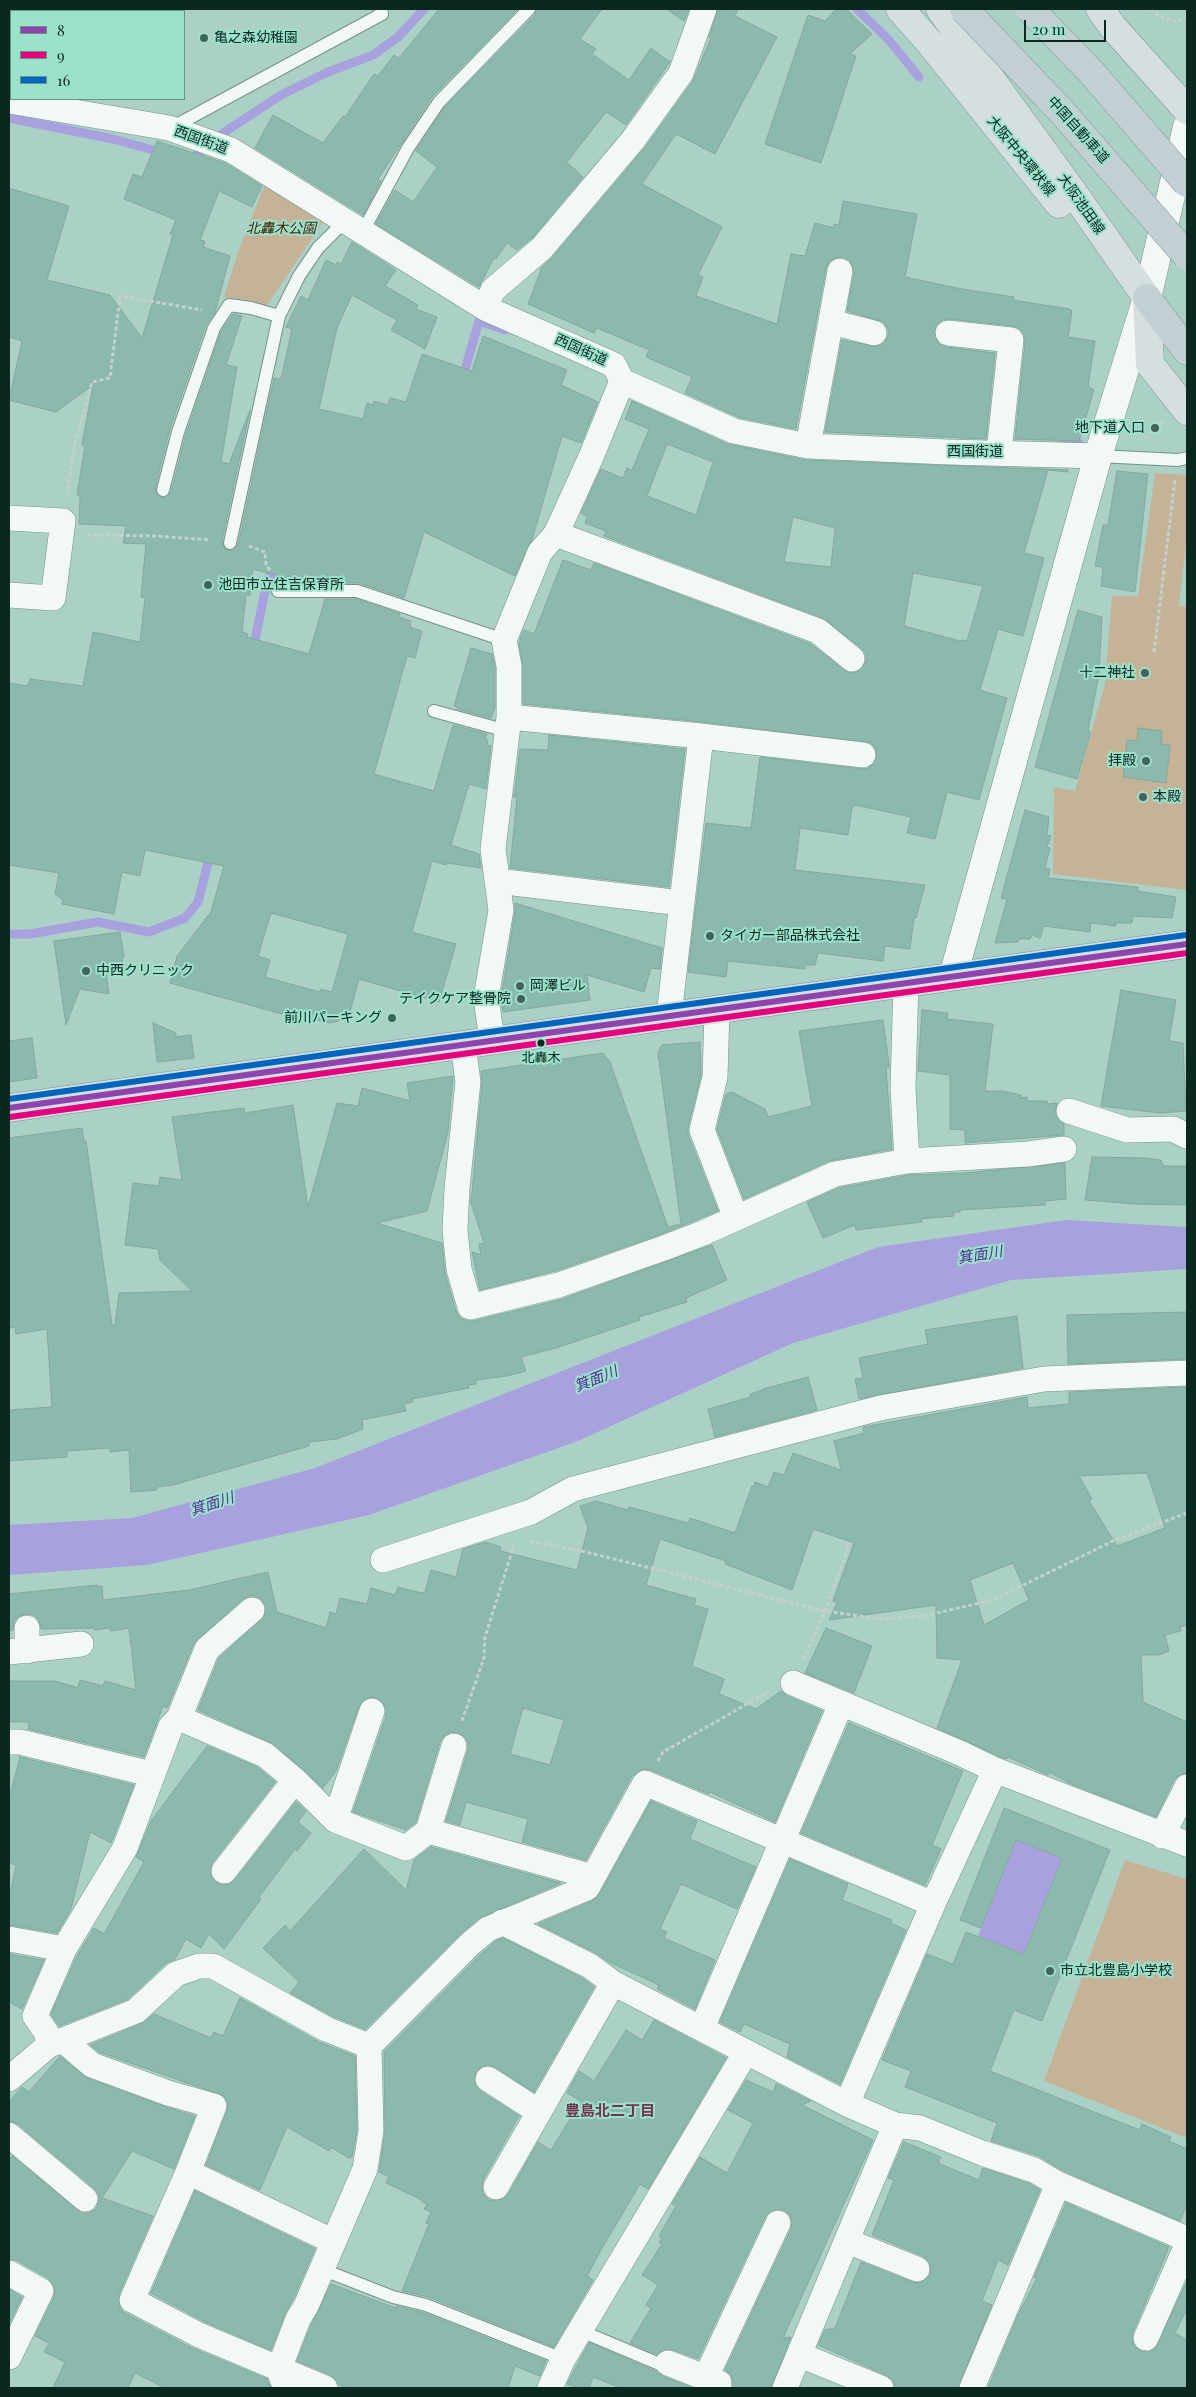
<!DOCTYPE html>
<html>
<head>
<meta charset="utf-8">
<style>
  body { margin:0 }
  #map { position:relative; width:1196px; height:2397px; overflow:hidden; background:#abd1c6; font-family:"Playfair Display",serif }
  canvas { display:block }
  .frame { position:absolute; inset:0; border:10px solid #0a2720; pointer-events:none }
  .legend { position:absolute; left:10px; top:10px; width:175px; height:90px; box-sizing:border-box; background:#9be1cc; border:1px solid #619787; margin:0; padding:6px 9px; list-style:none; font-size:15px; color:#0a2720 }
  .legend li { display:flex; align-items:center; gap:10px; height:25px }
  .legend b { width:25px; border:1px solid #619787 }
  .scale { position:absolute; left:1024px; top:20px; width:82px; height:22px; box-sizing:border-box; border:2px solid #0a2720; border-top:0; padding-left:6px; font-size:15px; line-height:18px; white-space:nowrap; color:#0a2720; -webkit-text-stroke:4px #9be1cc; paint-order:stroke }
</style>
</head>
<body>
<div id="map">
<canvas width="1196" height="2397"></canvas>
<div class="frame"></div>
<ul class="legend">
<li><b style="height:6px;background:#8e44ad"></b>8</li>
<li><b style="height:6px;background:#e5007d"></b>9</li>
<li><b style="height:6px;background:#0065bd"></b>16</li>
</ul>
<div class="scale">20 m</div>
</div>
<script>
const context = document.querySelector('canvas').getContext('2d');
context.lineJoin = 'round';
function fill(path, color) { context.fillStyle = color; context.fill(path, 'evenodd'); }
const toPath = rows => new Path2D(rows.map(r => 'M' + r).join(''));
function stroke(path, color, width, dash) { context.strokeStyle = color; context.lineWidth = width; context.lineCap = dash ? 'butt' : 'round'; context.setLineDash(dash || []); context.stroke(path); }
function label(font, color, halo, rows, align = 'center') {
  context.font = font + ' "Playfair Display","Noto Sans JP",serif'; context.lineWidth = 4; context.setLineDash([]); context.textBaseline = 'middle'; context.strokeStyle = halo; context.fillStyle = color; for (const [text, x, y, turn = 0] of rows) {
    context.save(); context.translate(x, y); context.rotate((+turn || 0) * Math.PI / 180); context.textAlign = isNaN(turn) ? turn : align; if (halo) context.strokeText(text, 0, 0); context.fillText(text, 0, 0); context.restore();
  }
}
fill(toPath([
  [267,179,325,219,266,307,224,297,238,252],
  [1155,473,1187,475,1187,535,1179,606,1187,607,1187,890,1053,874,1054,787,1075,791,1105,684,1112,596,1138,596],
  [1125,1860,1187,1879,1187,2138,1044,2081]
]), '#c5b397');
fill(toPath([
  [1066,1220,1187,1227,1187,1269,1011,1280,793,1343,578,1441,369,1515,147,1565,9,1575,9,1525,132,1518,315,1468,878,1247],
  [1016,1840,1062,1858,1024,1954,978,1936]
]), '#a7a2de');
stroke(toPath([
  [857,9,888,39,919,77],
  [9,118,113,139,164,153],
  [189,158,194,157,217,137,281,95,328,72,373,55,397,38,424,9],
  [462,380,479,321,505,330],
  [1061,443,1079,443],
  [253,650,267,581,277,565],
  [9,934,30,934,98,922,149,932,185,918,198,902,211,851]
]), '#a7a2de', 9);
const building = toPath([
  [439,9,518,9,432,97,378,179,381,181,363,215,255,148,273,115,323,143,343,116,345,117,374,74,378,76,394,55,399,58,439,9],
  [537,9,602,9,580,39,596,49,592,54,629,80,651,48,670,62,626,125,606,112,567,162,583,177,532,238,517,250,507,243,496,259,494,258,479,287,376,224,395,190,413,202,437,167,416,151,445,107,535,15,537,9],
  [666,9,689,9,684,21,666,9],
  [718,9,738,9,735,16,777,37,715,154,676,134,642,184,722,227,698,275,703,277,696,296,777,324,791,254,805,256,815,223,834,228,834,224,839,225,843,201,917,214,905,277,962,289,1014,297,1013,300,1069,309,1072,311,1068,337,1095,341,1088,386,1094,390,1079,441,1015,439,1025,342,1024,334,1019,328,1013,326,950,319,942,320,936,325,934,332,939,344,946,347,995,353,986,439,825,432,842,340,877,347,885,343,888,336,888,329,884,322,847,311,854,273,850,260,843,257,835,258,829,262,826,268,796,429,738,417,685,393,692,377,646,357,649,350,597,328,594,333,528,304,542,267,553,257,644,149,693,81,711,38,709,37,718,9],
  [836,9,846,9,872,34,850,54,856,56,821,163,765,144,808,15,825,21,836,9],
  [157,141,225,163,262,186,252,207,219,191,200,240,205,241,203,247,230,256,215,312,206,325,170,429,155,488,157,495,161,498,166,498,171,492,186,434,221,332,233,314,242,316,226,365,237,367,221,462,229,464,250,410,222,541,225,549,233,551,238,545,274,378,281,379,292,329,286,327,301,296,308,300,326,260,336,265,337,262,341,264,352,242,396,270,385,286,418,305,416,309,437,317,425,349,391,330,397,320,352,295,337,328,319,409,363,419,367,403,373,405,374,401,388,405,390,398,406,402,422,354,472,371,483,336,567,370,561,385,598,402,581,443,562,436,532,540,515,576,424,532,404,598,359,583,305,583,253,569,250,595,246,595,242,632,248,634,247,637,309,654,325,599,356,599,400,614,399,617,411,621,410,627,422,631,415,658,407,656,374,774,434,791,453,725,487,734,485,739,488,740,487,745,491,746,486,789,469,784,451,845,479,854,481,868,447,863,446,865,432,861,412,932,456,944,439,1002,359,979,348,1019,329,1023,283,1011,282,1014,170,983,177,956,211,912,224,866,145,850,140,876,122,872,114,914,62,904,63,900,55,894,59,873,9,865,9,683,28,686,30,679,83,686,93,632,140,642,145,598,141,597,146,544,123,543,126,526,79,524,80,495,77,495,85,446,82,445,93,385,56,412,9,400,22,341,9,337,9,188,69,206,47,280,110,295,142,338,173,235,170,234,176,220,124,199,133,174,142,177,157,141],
  [271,913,348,934,332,992,320,989,320,992,265,977,270,960,258,956,271,913],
  [632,401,728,444,805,460,1068,470,1068,472,1048,470,1024,553,1044,558,1023,636,998,629,980,690,1007,698,979,800,947,792,935,839,907,833,911,817,855,805,854,807,852,807,848,835,800,828,795,870,925,885,916,918,914,918,910,949,885,946,883,961,818,953,815,965,805,965,805,969,728,961,726,977,688,972,706,823,751,828,760,757,862,769,869,768,877,757,876,749,871,743,703,722,523,704,523,666,519,644,521,636,524,630,534,634,563,560,591,570,594,563,811,644,849,673,857,672,866,662,866,654,861,648,823,618,604,536,606,531,585,523,587,516,581,513,601,469,623,478,627,468,632,470,649,429,625,419,632,401],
  [667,444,713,462,696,515,647,496,667,444],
  [793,517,835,528,831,567,784,562,793,517],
  [913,573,983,586,967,641,961,640,960,641,904,626,913,573],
  [1117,471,1148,474,1135,592,1101,586,1103,567,1095,566,1103,525,1108,525,1117,471],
  [1078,610,1102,617,1099,674,1088,731,1091,732,1077,779,1035,767,1078,610],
  [471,648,492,654,495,667,495,708,491,718,457,709,458,707,454,706,471,648],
  [1138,728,1162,731,1161,744,1170,745,1166,783,1123,777,1127,740,1137,741,1138,728],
  [549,735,685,749,669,887,510,868,517,797,514,797,520,749,548,750,549,735],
  [1025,810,1049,817,1047,835,1051,836,1047,847,1050,848,1045,868,1050,869,1048,878,1138,887,1137,891,1176,897,1172,918,1133,916,1132,923,1116,923,1116,926,1091,923,1090,932,1044,926,1040,938,1032,935,1030,939,1019,939,1018,942,995,943,1007,899,1001,898,1025,810],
  [515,903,662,948,660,969,651,968,644,992,587,975,590,1000,503,1012,501,998,515,912,515,903],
  [120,932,124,957,122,958,123,969,106,972,109,994,80,989,66,1025,54,941,120,932],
  [1121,990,1176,1000,1169,1041,1183,1043,1186,1111,1160,1113,1101,1106,1121,990],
  [922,1010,948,1013,947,1019,993,1024,985,1091,1002,1091,1021,1095,1021,1098,1027,1097,1027,1101,1047,1101,1048,1104,1057,1103,1055,1114,1064,1124,1064,1135,965,1143,965,1130,950,1129,950,1075,918,1071,922,1010],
  [883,1020,889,1064,889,1068,886,1068,892,1149,829,1161,744,1199,717,1129,726,1094,732,1092,765,1109,768,1117,812,1106,799,1031,883,1020],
  [153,1023,176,1033,176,1037,191,1035,194,1058,157,1062,153,1023],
  [32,1038,37,1078,9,1082,9,1041,32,1038],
  [700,1042,701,1075,688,1127,688,1135,718,1211,659,1235,555,1271,480,1290,472,1252,481,1255,479,1244,484,1243,471,1203,482,1083,481,1071,603,1053,610,1062,668,1227,681,1224,658,1053,662,1045,700,1042],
  [453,1076,448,1132,427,1211,377,1223,442,1243,445,1273,456,1311,460,1318,467,1321,473,1321,563,1299,712,1245,727,1280,686,1298,687,1302,639,1317,640,1320,556,1348,521,1357,526,1371,507,1376,476,1380,476,1384,468,1385,469,1388,412,1399,413,1402,404,1404,406,1411,362,1420,363,1429,337,1439,309,1442,309,1446,173,1485,156,1487,157,1490,131,1492,129,1450,110,1452,110,1448,67,1451,67,1457,9,1461,9,1410,52,1407,47,1329,16,1334,15,1327,9,1328,9,1138,82,1128,84,1142,86,1141,112,1325,115,1325,119,1293,192,1291,160,1260,158,1249,125,1245,133,1183,159,1186,160,1177,182,1180,172,1117,244,1108,245,1113,293,1105,308,1207,337,1103,358,1106,362,1088,410,1101,407,1083,453,1076],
  [1092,1157,1146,1158,1161,1160,1163,1166,1187,1166,1187,1205,1135,1204,1085,1200,1092,1157],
  [1065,1163,1066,1199,1045,1201,1045,1205,960,1210,960,1212,954,1212,954,1216,921,1219,922,1222,856,1230,855,1225,823,1238,807,1202,839,1188,909,1175,966,1173,1065,1163],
  [1187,1312,1187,1359,1068,1364,1067,1315,1187,1312],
  [1017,1316,1023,1368,859,1399,855,1379,863,1378,859,1358,928,1344,925,1330,1017,1316],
  [808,1377,817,1410,715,1437,708,1409,751,1397,750,1394,763,1390,763,1389,808,1377],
  [1187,1387,1187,1625,1180,1627,1181,1631,1165,1635,1169,1651,1158,1655,1141,1655,1143,1702,1187,1722,1187,1773,1180,1775,1174,1780,1156,1817,1071,1784,1049,1772,1048,1775,1008,1757,1007,1759,1001,1757,937,1728,962,1660,937,1658,936,1605,829,1620,837,1603,833,1601,854,1543,813,1529,792,1590,725,1564,726,1561,660,1539,646,1585,696,1599,694,1605,708,1609,692,1666,724,1679,719,1694,756,1709,781,1691,787,1696,822,1711,775,1822,710,1792,709,1794,651,1770,643,1769,632,1776,586,1860,522,1842,528,1819,466,1802,460,1825,446,1821,468,1750,468,1742,464,1736,451,1732,445,1735,440,1742,416,1822,406,1830,353,1812,386,1716,386,1708,377,1698,369,1697,359,1706,336,1771,323,1788,274,1744,198,1710,219,1658,265,1615,266,1607,262,1600,256,1596,249,1596,243,1599,194,1643,167,1708,163,1706,144,1757,28,1729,29,1722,9,1722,9,1681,55,1681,78,1688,80,1680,103,1686,105,1681,136,1690,129,1628,111,1631,110,1628,95,1630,94,1628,41,1629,39,1620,34,1615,27,1614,19,1616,14,1621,13,1630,9,1631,9,1594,97,1585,97,1587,102,1586,103,1600,189,1590,268,1572,277,1612,326,1628,330,1612,336,1614,340,1598,367,1604,371,1588,395,1595,398,1587,422,1593,425,1592,431,1570,456,1577,463,1549,485,1542,501,1547,500,1551,577,1570,588,1528,580,1506,596,1501,628,1510,629,1507,688,1523,690,1518,735,1533,752,1486,754,1487,755,1482,768,1487,774,1472,784,1475,793,1453,841,1470,834,1441,864,1433,863,1427,1027,1397,1028,1408,1069,1404,1069,1392,1187,1387],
  [1147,1473,1165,1528,1117,1546,1089,1501,1092,1499,1079,1476,1147,1473],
  [1013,1563,1029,1600,984,1625,970,1580,1013,1563],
  [523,1708,564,1720,550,1765,510,1754,523,1708],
  [826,1628,872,1646,854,1693,805,1673,826,1628],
  [849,1723,963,1771,932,1845,941,1849,925,1885,801,1833,849,1723],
  [207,1746,257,1767,275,1782,212,1863,211,1876,215,1882,222,1885,230,1884,235,1880,296,1802,306,1811,298,1822,311,1833,297,1851,295,1849,259,1897,261,1899,224,1949,209,1934,201,1948,186,1939,175,1959,166,1963,128,1999,59,2026,51,2014,77,1956,94,1928,104,1934,144,1862,136,1857,151,1821,207,1746],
  [20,1757,134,1785,111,1843,90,1832,71,1909,57,1933,9,1925,9,1900,16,1865,9,1863,9,1799,20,1757],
  [651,1801,697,1821,690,1839,756,1867,737,1909,681,1884,660,1929,667,1932,664,1938,715,1960,695,2009,657,1989,659,1985,609,1962,596,1953,538,1924,592,1901,599,1895,651,1801],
  [1004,1808,1110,1850,1042,2021,1014,2010,990,2071,1140,2130,1142,2124,1171,2137,1169,2141,1187,2149,1187,2204,1180,2221,1064,2171,1039,2156,991,2141,997,2123,905,2087,911,2071,882,2060,927,1954,953,1964,966,1932,1024,1954,1062,1858,1016,1840,981,1928,960,1920,1004,1808],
  [431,1847,561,1883,479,1918,460,1934,365,2029,332,2016,290,1993,299,1982,263,1948,285,1925,290,1931,364,1849,406,1890,414,1860,431,1847],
  [790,1859,848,1884,842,1900,892,1920,891,1923,906,1930,840,2084,787,2057,790,2044,744,2024,740,2032,720,2022,790,1859],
  [503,1938,582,1978,594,1987,534,2092,495,2067,482,2066,476,2072,475,2085,480,2091,519,2116,483,2180,482,2188,483,2194,489,2200,497,2201,508,2195,538,2142,551,2150,581,2101,567,2093,579,2071,594,2081,626,2030,642,2040,654,2020,726,2058,648,2189,640,2184,601,2250,587,2276,593,2280,554,2347,429,2297,402,2291,429,2224,426,2223,431,2212,424,2209,427,2204,421,2201,422,2200,386,2183,389,2177,379,2172,385,2131,384,2052,480,1955,496,1941,503,1938],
  [9,1954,44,1960,22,2009,9,2002,9,1954],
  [240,1998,319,2042,355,2056,357,2130,352,2157,349,2158,332,2148,329,2151,287,2127,260,2190,206,2165,227,2111,228,2103,224,2096,99,2052,90,2045,141,2024,154,2014,211,2038,214,2032,223,2036,240,1998],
  [60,2056,87,2078,163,2106,195,2116,174,2169,132,2151,102,2198,153,2216,119,2294,120,2308,125,2313,192,2348,267,2379,271,2388,165,2388,135,2373,128,2388,53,2388,65,2362,44,2352,49,2343,35,2336,54,2297,55,2290,48,2278,16,2260,9,2259,9,2160,12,2156,82,2213,89,2213,96,2209,99,2202,99,2195,94,2188,18,2124,9,2121,9,2102,22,2087,29,2092,60,2056],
  [746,2080,773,2092,776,2084,811,2101,802,2105,873,2140,783,2338,791,2337,771,2388,733,2388,731,2375,725,2370,791,2229,792,2222,790,2215,784,2210,770,2211,765,2217,698,2359,673,2350,665,2349,657,2354,630,2343,651,2308,646,2305,658,2285,642,2275,662,2244,659,2242,662,2238,659,2236,676,2206,672,2204,700,2157,727,2173,753,2123,728,2110,746,2080],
  [904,2142,941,2157,938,2163,979,2180,983,2168,1028,2183,1040,2190,1008,2265,998,2260,982,2301,992,2305,958,2388,895,2388,893,2380,886,2375,818,2345,825,2330,835,2328,861,2262,912,2282,920,2283,930,2275,931,2266,923,2256,872,2235,894,2180,888,2178,904,2142],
  [195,2191,315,2249,293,2299,285,2314,271,2350,205,2322,151,2293,195,2191],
  [1066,2203,1169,2247,1133,2332,1132,2340,1135,2347,1141,2351,1148,2352,1155,2349,1187,2281,1187,2309,1175,2333,1187,2340,1187,2388,988,2388,1018,2315,1037,2278,1034,2277,1066,2203],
  [331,2284,396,2308,396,2306,424,2313,546,2361,540,2376,515,2366,508,2388,348,2388,339,2385,331,2375,297,2361,311,2325,331,2284],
  [9,2289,22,2297,9,2324,9,2289],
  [589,2343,657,2372,663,2376,693,2388,621,2388,593,2377,589,2388,578,2388,567,2384,589,2343]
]);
fill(building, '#8bb9ad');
stroke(building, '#87a69d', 1);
const lane = toPath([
  [171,128,382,14,381,9],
  [362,233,408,148,439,102,529,9],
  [1098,456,1178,460,1187,458],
  [163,490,178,432,214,328,229,305,251,308,279,316],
  [230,543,279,316,299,276,318,248,344,222],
  [278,591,357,591,504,640],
  [434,711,507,731],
  [321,2269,393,2297,426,2305,563,2359],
  [581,2331,664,2366,668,2363]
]);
const street = toPath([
  [9,101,169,128,231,150,485,308,614,365,622,381,734,431,808,446,948,452,1098,456],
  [485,308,493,290,542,248,633,140,681,73,704,9],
  [831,322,874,333],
  [948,333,1011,340,999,452],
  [808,446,840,271],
  [9,518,63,521,53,598,9,595],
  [556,534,818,631,852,659],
  [509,717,701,736,863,755],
  [497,881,681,903],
  [717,1010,715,1077,702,1130,736,1218],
  [669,1016,701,736],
  [492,1040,486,998,501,910,493,849,509,717,509,666,504,640,540,552,556,534,591,457,622,381],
  [463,1044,468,1082,457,1188,455,1230,459,1269,470,1307,559,1285,664,1248,703,1233,835,1174,907,1161,903,1088,906,982],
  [1069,1111,1127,1130,1173,1129,1187,1136],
  [907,1161,1028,1154,1064,1149],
  [383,1560,531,1512,573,1489,880,1408,1044,1379,1187,1373],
  [27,1651,27,1628],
  [9,1652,81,1644],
  [793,1683,960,1753,995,1770,1187,1844],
  [179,1718,207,1649,252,1610],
  [9,1742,20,1742,151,1774],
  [335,1820,372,1711],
  [428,1831,454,1746],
  [1162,1836,1187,1787],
  [224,1871,295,1780],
  [502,1922,590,1966,613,1983,847,2104,895,2125,920,2128,982,2153,1034,2170,1058,2184,1187,2239],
  [9,1939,64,1949],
  [702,2028,841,1704],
  [63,2040,136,2011,176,1974,199,1966,213,1966,326,2029,369,2046],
  [49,2045,63,2040,92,2065,168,2093,214,2106,188,2172,132,2300,199,2335,325,2388],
  [9,2079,49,2045,46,2032,35,2016,64,1949,125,1848,171,1726,179,1718,265,1755,295,1780,335,1820,406,1848,428,1831,593,1877],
  [488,2079,539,2112],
  [847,2104,933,1904,995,1770],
  [9,2135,85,2199],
  [188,2172,332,2241],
  [496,2187,613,1983],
  [847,2241,917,2269],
  [9,2273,41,2291,9,2357],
  [1146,2338,1187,2245],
  [800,2355,881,2388],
  [668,2363,719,2383,719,2388],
  [706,2377,778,2223],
  [282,2379,279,2369,298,2319,306,2306,365,2169,371,2131,369,2046,470,1944,488,1929,587,1888,645,1783,933,1904],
  [550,2388,563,2359,746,2052],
  [785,2388,895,2125],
  [972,2388,1058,2184]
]);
const secondary = toPath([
  [953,976,1098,456,1147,298,1187,127]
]);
const primary = toPath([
  [900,9,930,43,1059,204],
  [940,9,1075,195,1147,298,1150,364,1187,411],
  [1100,9,1112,26,1187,110],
  [9,1108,1187,944]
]);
const highway = toPath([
  [1147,298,1187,351]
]);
stroke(lane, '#73928a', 14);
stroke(street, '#73928a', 26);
stroke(secondary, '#73928a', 29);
stroke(primary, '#789494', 29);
stroke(highway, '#789494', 29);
stroke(toPath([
  [1150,9,1163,18,1178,22,1187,15],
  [1145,438,1162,422],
  [67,495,75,443,92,382,110,378,120,296,202,310],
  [87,535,156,536,210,540],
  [249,546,265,552,266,564,271,572],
  [1154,652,1175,480],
  [530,1541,573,1549,825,1611,880,1619,923,1616,985,1602,1007,1593,1113,1541,1187,1513],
  [803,1659,825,1611,848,1548],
  [462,1721,484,1658,485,1637,514,1545],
  [658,1761,663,1752,768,1692]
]), '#c4d1ce', 3, [4, 2.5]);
stroke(lane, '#f2f8f6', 12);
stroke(street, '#f2f8f6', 25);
stroke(secondary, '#f2f8f6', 28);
stroke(primary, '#d5dfe1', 28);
stroke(highway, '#c2d0d4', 28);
const highwayBridge = toPath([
  [964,9,1063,113,1187,256],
  [1030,9,1092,73,1187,183]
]);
stroke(highwayBridge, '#789494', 29, []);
stroke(highwayBridge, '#c2d0d4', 28);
stroke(toPath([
  [9,1108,1187,944]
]), '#8e44ad', 6);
stroke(toPath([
  [10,1117,1187,953]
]), '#e5007d', 6);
stroke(toPath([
  [9,1099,1186,935]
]), '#0065bd', 6);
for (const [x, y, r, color] of [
  [204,38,5,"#42625a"],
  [1155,428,5,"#42625a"],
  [208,585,5,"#42625a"],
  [1145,673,5,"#42625a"],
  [1146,761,5,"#42625a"],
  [1143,797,5,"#42625a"],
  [710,936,5,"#42625a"],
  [86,971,5,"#42625a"],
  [520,986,5,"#42625a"],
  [521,999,5,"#42625a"],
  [392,1018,5,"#42625a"],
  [541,1043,4.5,"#0a2720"],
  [1050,1971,5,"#42625a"]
]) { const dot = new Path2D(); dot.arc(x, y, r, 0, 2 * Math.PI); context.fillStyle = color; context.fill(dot); stroke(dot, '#9be1cc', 2); }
label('13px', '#0a2720', '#9be1cc', [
  ["北轟木",541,1058]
]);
label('14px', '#0a2720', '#9be1cc', [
  ["亀之森幼稚園",214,38],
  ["地下道入口",1145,428,"right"],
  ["池田市立住吉保育所",218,585],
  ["十二神社",1135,673,"right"],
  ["拝殿",1136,761,"right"],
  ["本殿",1153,797],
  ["タイガー部品株式会社",720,936],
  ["中西クリニック",96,971],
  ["岡澤ビル",530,986],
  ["テイクケア整骨院",511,999,"right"],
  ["前川パーキング",382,1018,"right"],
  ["市立北豊島小学校",1060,1971]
], 'left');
label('14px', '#0a2720', '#9be1cc', [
  ["中国自動車道",1078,130,48],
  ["西国街道",201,140,20],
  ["大阪中央環状線",1021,156,51],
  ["大阪池田線",1081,204,55],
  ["西国街道",581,350,24],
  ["西国街道",975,452]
]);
label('italic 14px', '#48250a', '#9be1cc', [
  ["北轟木公園",281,229]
]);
label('italic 15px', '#542f98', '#9be1cc', [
  ["箕面川",980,1255,-9],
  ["箕面川",596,1379,-22],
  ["箕面川",212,1504,-18]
]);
label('bold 15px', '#753250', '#9be1cc', [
  ["豊島北二丁目",610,2111]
]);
</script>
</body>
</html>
